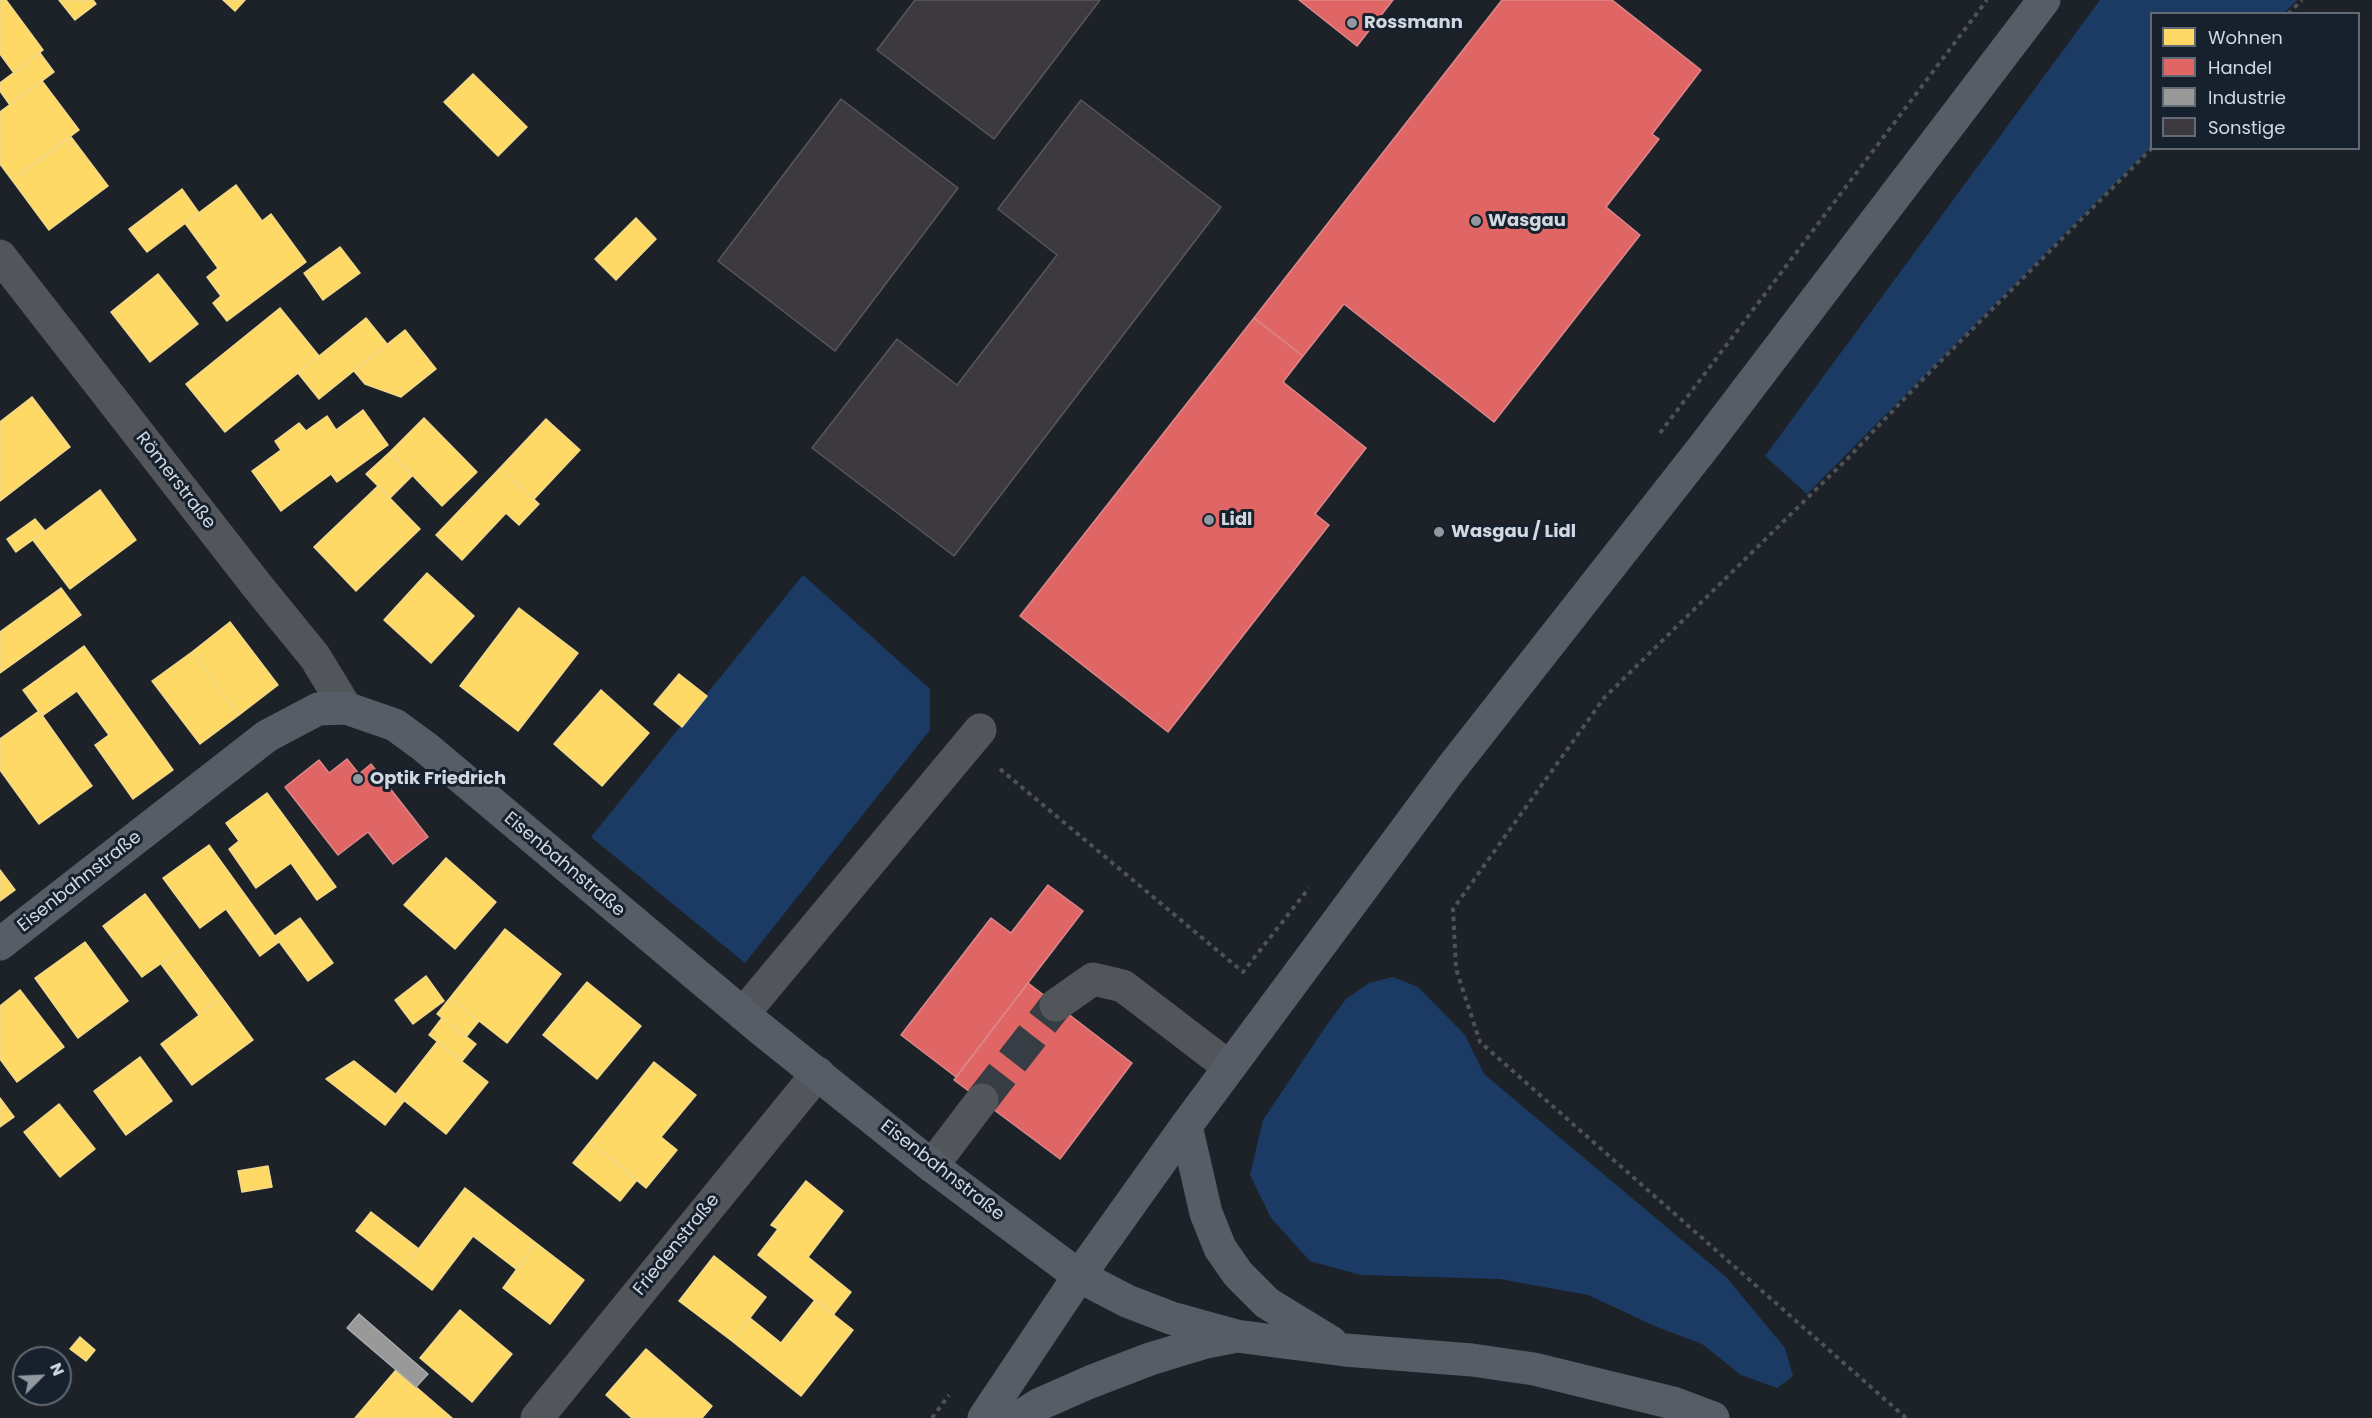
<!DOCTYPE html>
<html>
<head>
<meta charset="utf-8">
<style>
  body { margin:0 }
  #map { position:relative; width:2372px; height:1418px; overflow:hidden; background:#1c2228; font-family:Poppins,sans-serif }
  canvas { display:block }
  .legend { position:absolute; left:2150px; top:12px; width:210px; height:138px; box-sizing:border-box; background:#17212d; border:2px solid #626a75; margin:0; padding:8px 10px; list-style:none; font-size:18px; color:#d2d8e1 }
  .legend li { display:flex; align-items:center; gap:12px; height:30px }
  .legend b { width:30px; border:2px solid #626a75 }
  .north { position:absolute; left:12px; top:1346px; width:60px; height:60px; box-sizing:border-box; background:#17212d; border:2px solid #626a75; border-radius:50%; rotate:66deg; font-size:16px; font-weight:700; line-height:24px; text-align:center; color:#d2d8e1 }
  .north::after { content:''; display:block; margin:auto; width:21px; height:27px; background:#9298a0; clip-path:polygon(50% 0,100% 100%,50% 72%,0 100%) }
</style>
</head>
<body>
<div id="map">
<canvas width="2372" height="1418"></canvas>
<ul class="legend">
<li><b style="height:16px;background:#ffd966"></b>Wohnen</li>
<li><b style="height:16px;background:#e06666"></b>Handel</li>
<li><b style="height:16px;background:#999"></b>Industrie</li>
<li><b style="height:16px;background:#3c3a3e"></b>Sonstige</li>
</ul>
<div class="north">N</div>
</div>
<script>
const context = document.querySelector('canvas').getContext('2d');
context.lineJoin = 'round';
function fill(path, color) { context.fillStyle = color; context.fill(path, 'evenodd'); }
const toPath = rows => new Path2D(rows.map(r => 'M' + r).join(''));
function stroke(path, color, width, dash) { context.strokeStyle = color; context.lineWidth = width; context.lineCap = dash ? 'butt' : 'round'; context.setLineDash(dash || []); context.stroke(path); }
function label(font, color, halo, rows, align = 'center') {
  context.font = font + ' Poppins,sans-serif'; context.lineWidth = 6; context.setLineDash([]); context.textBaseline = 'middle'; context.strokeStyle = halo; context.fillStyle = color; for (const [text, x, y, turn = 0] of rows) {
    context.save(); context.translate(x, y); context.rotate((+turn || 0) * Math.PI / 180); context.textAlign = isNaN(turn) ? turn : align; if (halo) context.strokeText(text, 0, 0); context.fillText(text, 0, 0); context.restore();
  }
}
fill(toPath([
  [2100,0,2297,0,2284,13,2152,14,2151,147,1807,494,1765,456],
  [803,575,930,689,930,730,745,963,591,837],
  [1393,977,1418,987,1465,1035,1484,1074,1726,1277,1785,1348,1793,1376,1777,1388,1741,1375,1702,1344,1657,1327,1588,1295,1500,1279,1361,1275,1310,1261,1271,1218,1250,1175,1263,1120,1326,1026,1346,999,1369,983]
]), '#1b3b65');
const homes = toPath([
  [0,0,6,0,43,50,14,73,0,54,0,0],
  [59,0,93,0,96,4,75,20,59,0],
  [223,0,245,0,235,11,223,0],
  [40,53,54,72,10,105,0,91,0,83,40,53],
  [473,74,527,127,498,156,444,102,473,74],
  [42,81,79,130,12,180,0,164,0,112,42,81],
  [71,137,108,186,49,230,12,180,71,137],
  [236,185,262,221,271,214,306,262,227,321,213,303,221,296,207,277,218,268,185,223,236,185],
  [182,189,199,213,147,252,129,229,182,189],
  [636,218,656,239,616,280,595,259,636,218],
  [340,247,360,273,323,300,304,273,340,247],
  [158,274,198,324,150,362,111,312,158,274],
  [280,308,319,356,225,432,186,384,280,308],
  [366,318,387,344,319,399,298,373,366,318],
  [405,330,436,369,401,397,365,384,354,371,405,330],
  [32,397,70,447,0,501,0,422,32,397],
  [363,410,388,445,337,482,331,474,281,511,252,471,281,450,275,441,299,423,306,431,327,416,336,430,363,410],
  [424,418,477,472,442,506,390,452,424,418],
  [546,419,580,450,534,499,500,468,546,419],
  [390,452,412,476,390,498,366,474,390,452],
  [500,468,539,504,519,525,506,513,462,560,436,535,500,468],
  [378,486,420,529,356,591,314,547,378,486],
  [100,490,136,540,70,589,33,540,100,490],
  [35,519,45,531,16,552,7,539,35,519],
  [427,573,474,616,431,663,384,620,427,573],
  [61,588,81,615,0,673,0,632,61,588],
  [519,608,578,653,518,731,460,686,519,608],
  [230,622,278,685,239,715,192,652,230,622],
  [84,646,173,770,133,799,95,745,109,735,77,691,42,716,23,690,84,646],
  [192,652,239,715,200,744,152,681,192,652],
  [679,674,707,696,682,727,654,704,679,674],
  [601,690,649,733,602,786,554,744,601,690],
  [39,711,92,786,39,824,0,770,0,739,39,711],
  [267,793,336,887,317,900,291,863,256,888,229,849,239,841,226,823,267,793],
  [209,845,279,942,260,956,226,909,200,928,163,878,209,845],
  [446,858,496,902,455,949,404,905,446,858],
  [0,870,15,890,0,901,0,870],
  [145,894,184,947,142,977,103,926,145,894],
  [300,918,333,963,308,981,275,936,300,918],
  [505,929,561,974,507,1043,450,998,505,929],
  [85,942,128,1001,78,1038,35,978,85,942],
  [184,947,222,998,199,1015,161,964,184,947],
  [426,976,444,1001,413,1024,395,1000,426,976],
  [587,982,641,1026,597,1079,543,1035,587,982],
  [20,990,64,1047,17,1082,0,1059,0,1006,20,990],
  [222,998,253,1040,192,1085,161,1044,222,998],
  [450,998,479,1021,466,1037,437,1014,450,998],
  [442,1018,476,1044,462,1061,429,1035,442,1018],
  [437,1042,488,1082,446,1134,396,1094,437,1042],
  [140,1057,172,1101,126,1135,94,1091,140,1057],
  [354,1061,404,1101,385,1125,326,1079,354,1061],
  [654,1062,696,1095,661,1137,677,1150,646,1188,590,1142,654,1062],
  [0,1098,14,1117,0,1127,0,1098],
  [59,1104,95,1149,60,1177,24,1132,59,1104],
  [590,1142,637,1180,620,1201,573,1163,590,1142],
  [268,1166,272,1187,242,1192,238,1171,268,1166],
  [806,1181,843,1211,808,1257,851,1292,833,1315,758,1255,778,1229,771,1225,806,1181],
  [465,1188,536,1243,516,1269,473,1236,432,1290,404,1268,465,1188],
  [371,1212,419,1249,404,1268,356,1231,371,1212],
  [536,1243,584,1280,550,1324,503,1288,536,1243],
  [714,1256,766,1297,732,1341,679,1301,714,1256],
  [815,1300,853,1330,801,1396,732,1341,750,1318,781,1343,815,1300],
  [460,1310,512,1354,472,1402,420,1358,460,1310],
  [80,1337,95,1350,86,1361,70,1349,80,1337],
  [646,1349,712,1406,702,1418,632,1418,606,1395,646,1349],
  [396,1370,416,1387,452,1418,355,1418,396,1370]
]);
fill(homes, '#ffd966');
stroke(homes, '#f2d98b', 1.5);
const shops = toPath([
  [1299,0,1393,0,1357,46,1299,0],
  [1502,0,1612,0,1701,70,1652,134,1659,139,1606,207,1640,235,1494,422,1344,304,1303,356,1254,318,1502,0],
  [1254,318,1303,356,1283,382,1366,448,1315,514,1329,525,1168,732,1020,616,1254,318],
  [347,759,359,774,371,764,428,837,393,864,368,832,338,855,285,787,319,760,329,773,347,759],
  [1048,885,1083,911,956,1077,901,1035,991,918,1011,933,1048,885],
  [1028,983,1132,1063,1060,1159,954,1080,1028,983]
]);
fill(shops, '#e06666');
stroke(shops, '#dc888b', 1.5);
const industry = toPath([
  [359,1314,428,1374,416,1387,347,1328,359,1314]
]);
fill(industry, '#999');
stroke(industry, '#aaacaf', 1.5);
const building = toPath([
  [915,0,1100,0,994,139,877,50,915,0],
  [841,99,958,188,835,351,718,261,841,99],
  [1081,100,1221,207,954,556,812,448,897,339,957,385,1057,255,998,209,1081,100]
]);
fill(building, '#3c3a3e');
stroke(building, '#59575a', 1.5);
stroke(toPath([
  [982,1100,1056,1005]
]), '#373d44', 33, [33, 16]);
stroke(toPath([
  [2288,14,2302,0],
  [1660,433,1987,0],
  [1000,769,1243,972,1309,888],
  [932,1418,949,1395],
  [1906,1418,1480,1042,1456,969,1453,909,1604,698,1848,458,1923,379,2152,148]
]), '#4d5257', 4, [4.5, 4.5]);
stroke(toPath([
  [0,256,258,587,315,657,346,708],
  [1056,1005,1093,979,1123,986,1229,1067],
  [743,1014,980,730],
  [932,1166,982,1100],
  [537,1418,818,1073]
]), '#52565b', 33);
stroke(toPath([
  [0,944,267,736,318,709,346,708,395,725,425,747,761,1029,932,1166,1079,1276,1127,1301,1171,1318,1236,1336,1345,1350,1472,1360,1534,1369,1673,1403,1713,1418],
  [1186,1126,1206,1213,1220,1248,1238,1274,1267,1303,1331,1342],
  [984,1418,1079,1276,1186,1126,1450,770,1706,444,2044,0],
  [1018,1418,1040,1404,1090,1382,1150,1359,1206,1342,1232,1337]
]), '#565d66', 33);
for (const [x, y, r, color] of [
  [1352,23,6,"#9298a0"],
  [1476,221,6,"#9298a0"],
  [1209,520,6,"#9298a0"],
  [1439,532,6,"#9298a0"],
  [358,779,6,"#9298a0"]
]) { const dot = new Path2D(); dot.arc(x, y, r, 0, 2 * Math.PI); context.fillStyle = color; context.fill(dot); stroke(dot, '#17212d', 2); }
label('bold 18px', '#d2d8e1', '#17212d', [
  ["Rossmann",1364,23],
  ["Wasgau",1488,221],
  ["Lidl",1221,520],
  ["Wasgau / Lidl",1451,532],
  ["Optik Friedrich",370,779]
], 'left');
label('18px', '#d2d8e1', '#17212d', [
  ["Römerstraße",175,481,52],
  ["Eisenbahnstraße",564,865,40],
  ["Eisenbahnstraße",80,882,-38],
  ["Eisenbahnstraße",942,1171,38],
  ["Friedenstraße",677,1245,-51]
]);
</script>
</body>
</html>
